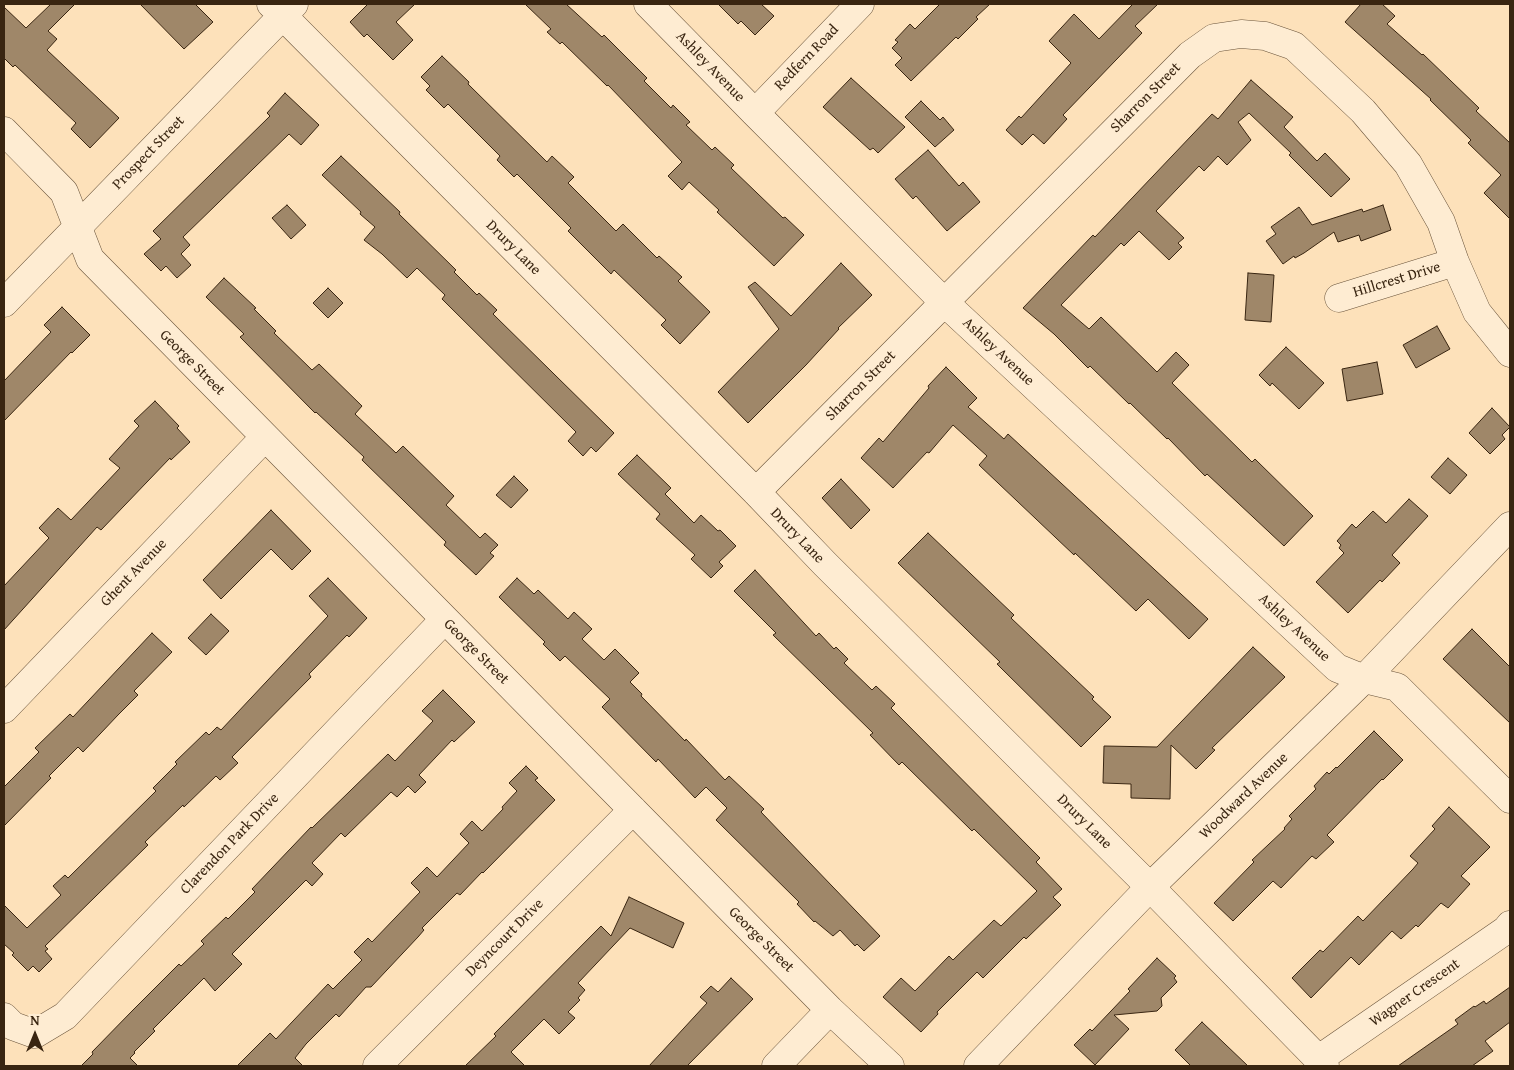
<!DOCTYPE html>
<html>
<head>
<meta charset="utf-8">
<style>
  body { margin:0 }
  #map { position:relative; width:1514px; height:1070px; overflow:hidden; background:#fde1ba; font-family:"Gentium Book Plus",serif }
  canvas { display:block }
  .frame { position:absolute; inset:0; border:5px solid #392511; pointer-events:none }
  .north { position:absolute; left:10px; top:1010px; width:50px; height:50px; -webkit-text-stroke:4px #feecd2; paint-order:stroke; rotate:0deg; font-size:14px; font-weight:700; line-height:20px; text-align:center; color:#392511 }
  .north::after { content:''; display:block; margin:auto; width:18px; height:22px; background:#392511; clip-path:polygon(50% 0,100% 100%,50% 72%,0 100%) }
</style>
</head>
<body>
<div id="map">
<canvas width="1514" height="1070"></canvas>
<div class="frame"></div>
<div class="north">N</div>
</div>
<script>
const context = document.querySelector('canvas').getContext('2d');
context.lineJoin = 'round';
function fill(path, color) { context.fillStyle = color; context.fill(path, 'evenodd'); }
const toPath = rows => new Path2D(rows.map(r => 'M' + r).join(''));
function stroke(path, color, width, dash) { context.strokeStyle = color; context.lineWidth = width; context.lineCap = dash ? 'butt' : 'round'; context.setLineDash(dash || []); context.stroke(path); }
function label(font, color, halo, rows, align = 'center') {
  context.font = font + ' "Gentium Book Plus",serif'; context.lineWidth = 5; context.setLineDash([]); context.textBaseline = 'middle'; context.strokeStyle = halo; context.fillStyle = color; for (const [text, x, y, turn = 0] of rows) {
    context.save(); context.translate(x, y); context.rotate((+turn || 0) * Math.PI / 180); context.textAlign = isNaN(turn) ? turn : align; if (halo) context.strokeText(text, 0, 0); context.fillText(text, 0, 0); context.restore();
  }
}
const building = toPath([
  [51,4,75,4,48,31,57,39,47,50,119,118,90,148,71,129,76,123,15,65,13,67,4,58,4,7,26,28,51,4],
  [140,4,195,4,213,22,184,49,140,4],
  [368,4,415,4,396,22,413,40,393,60,367,34,364,37,350,22,368,4],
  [525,4,566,4,602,37,604,35,647,78,644,81,671,108,673,105,690,122,686,125,712,150,715,147,734,165,731,168,783,218,785,217,804,235,774,266,717,212,719,210,689,182,682,190,668,176,682,162,608,85,607,86,562,42,560,44,547,32,551,29,525,4],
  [718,4,761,4,774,16,755,35,741,21,738,24,718,4],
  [940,4,990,4,976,17,978,19,958,39,956,37,911,81,895,65,902,58,892,48,898,42,895,40,910,24,915,29,940,4],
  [1133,4,1158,4,1135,26,1142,33,1063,115,1067,119,1044,144,1033,134,1022,145,1006,130,1019,116,1021,118,1071,63,1049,41,1074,14,1099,39,1133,4],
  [1361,4,1382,4,1395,16,1387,24,1422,55,1423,54,1479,108,1476,111,1510,143,1510,219,1484,193,1501,175,1468,143,1471,140,1430,100,1431,99,1345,22,1361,4],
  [442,56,469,82,468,84,547,162,552,156,574,177,568,183,616,231,623,224,657,258,659,256,682,277,678,281,710,312,680,344,661,325,666,320,614,270,611,274,568,231,571,228,517,174,514,177,497,160,500,156,448,104,444,108,426,90,430,86,421,77,442,56],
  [851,78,905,127,878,153,873,148,870,150,823,107,851,78],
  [1251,80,1293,117,1284,127,1317,161,1325,153,1350,179,1331,197,1289,155,1291,153,1249,113,1238,122,1251,140,1227,165,1218,156,1204,171,1199,166,1156,211,1184,238,1178,243,1182,247,1169,260,1139,231,1124,246,1121,243,1061,305,1089,329,1101,317,1157,372,1176,352,1189,365,1172,383,1252,462,1255,459,1313,516,1284,546,1207,474,1205,476,1168,438,1167,439,1130,403,1129,404,1090,366,1088,368,1054,334,1023,308,1093,235,1095,237,1212,114,1218,119,1251,80],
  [285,93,319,125,301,145,289,134,183,237,190,245,181,254,191,265,177,278,166,266,161,271,144,254,161,239,153,231,270,116,267,113,285,93],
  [921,101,940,120,943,117,954,130,935,147,905,117,921,101],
  [928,150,959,186,963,182,980,202,947,231,916,196,913,199,895,179,928,150],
  [341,156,400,212,399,214,456,270,454,272,477,295,479,293,497,310,493,314,614,433,596,452,591,447,583,456,568,441,576,432,442,299,445,295,417,268,407,278,382,254,364,240,375,227,360,214,361,212,322,175,341,156],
  [287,205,306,225,291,239,272,218,287,205],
  [1383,205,1391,230,1361,241,1359,235,1338,242,1334,232,1304,253,1295,258,1294,256,1283,264,1266,241,1276,234,1271,227,1299,207,1312,225,1362,209,1363,212,1383,205],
  [841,263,872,295,838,328,839,329,806,365,748,423,718,392,779,329,748,287,755,282,791,316,841,263],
  [1248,273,1274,275,1271,322,1245,320,1248,273],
  [224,278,256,308,254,309,276,331,274,333,312,370,319,364,362,406,355,414,396,453,403,446,454,496,446,505,480,538,485,533,498,545,490,553,494,556,476,575,444,545,446,542,362,460,364,457,316,412,315,413,240,337,244,334,206,297,224,278],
  [328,288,343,303,328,318,313,303,328,288],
  [62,307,90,335,72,353,71,352,4,421,4,381,51,332,44,325,62,307],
  [1437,326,1450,349,1416,368,1403,345,1437,326],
  [1286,347,1324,383,1299,409,1272,383,1270,386,1259,375,1286,347],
  [1377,362,1383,394,1347,401,1342,369,1377,362],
  [946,367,977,398,968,407,1004,439,1008,434,1208,619,1189,639,1148,599,1136,611,1075,553,1074,555,979,465,987,456,953,425,929,453,927,452,893,488,861,458,879,438,883,442,929,388,928,386,946,367],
  [155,401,179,426,177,428,190,442,171,460,170,458,101,530,97,527,4,630,4,586,49,538,39,528,58,508,71,520,120,468,109,459,139,426,134,421,155,401],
  [1492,408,1510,427,1502,435,1505,439,1490,454,1469,433,1492,408],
  [637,455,671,488,665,494,694,523,701,515,718,531,720,530,736,546,719,562,723,566,711,578,691,559,695,555,656,519,660,514,618,474,637,455],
  [1448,458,1467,475,1450,494,1431,477,1448,458],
  [514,476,528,490,511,508,496,495,514,476],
  [841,479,870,510,851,529,822,498,841,479],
  [1409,499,1428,516,1392,555,1400,563,1382,582,1380,580,1348,613,1316,582,1344,553,1339,548,1341,545,1337,541,1352,524,1356,528,1373,511,1386,523,1409,499],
  [271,510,311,551,292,570,271,549,221,599,203,580,271,510],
  [928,533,1014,615,1011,618,1094,697,1092,699,1111,717,1081,747,1000,667,997,664,1000,662,898,563,928,533],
  [755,570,816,636,819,633,834,649,836,647,848,659,844,663,872,690,876,686,895,704,891,708,1040,858,1036,862,1062,889,1053,897,1061,905,1026,939,1024,937,983,978,977,972,937,1012,938,1014,921,1032,883,997,901,978,915,991,949,956,953,960,994,920,1001,926,1037,891,974,829,972,831,902,762,899,765,870,735,873,733,773,635,776,633,734,591,755,570],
  [328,578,367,618,349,637,347,635,309,674,311,677,232,757,238,763,220,780,216,776,184,807,183,805,145,842,148,845,45,946,48,949,45,951,52,959,39,972,33,966,28,971,12,955,14,953,4,944,4,905,27,928,61,895,53,886,65,875,68,878,156,791,153,788,177,764,175,762,206,732,209,735,217,727,221,730,328,616,309,596,328,578],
  [517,578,534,594,538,590,568,619,574,612,592,629,582,639,604,660,615,649,639,673,630,682,642,694,641,696,685,741,686,739,725,780,729,776,764,809,761,812,880,936,864,951,857,944,855,946,840,930,833,936,815,921,814,922,797,904,799,902,716,820,727,808,706,787,695,798,658,759,656,762,602,707,610,699,565,656,560,661,543,644,545,642,499,597,517,578],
  [211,614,229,631,206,655,188,638,211,614],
  [1472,629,1510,667,1510,723,1443,659,1472,629],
  [152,633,172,652,134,691,138,695,118,715,83,752,78,747,49,776,51,778,4,826,4,787,39,752,35,748,70,714,73,717,152,633],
  [1253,647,1285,677,1212,748,1215,750,1196,769,1171,745,1170,799,1131,798,1131,784,1103,783,1104,746,1157,747,1253,647],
  [443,690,475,722,454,742,452,740,419,775,426,782,415,793,408,786,397,797,391,792,345,837,341,833,312,863,323,874,312,886,306,880,232,954,242,964,215,991,204,978,153,1029,155,1031,134,1052,135,1053,130,1058,138,1066,81,1066,93,1054,92,1052,133,1010,179,964,181,966,204,944,201,941,226,917,228,919,255,892,252,889,311,827,312,828,388,754,395,761,433,721,422,711,443,690],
  [1374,731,1403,760,1383,780,1382,779,1327,835,1334,842,1316,859,1312,856,1281,888,1273,881,1233,921,1214,903,1254,862,1252,860,1285,829,1284,828,1292,819,1289,816,1316,789,1314,786,1327,772,1329,774,1336,767,1337,768,1374,731],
  [526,766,538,778,535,780,555,800,483,873,482,872,460,895,457,893,422,928,424,930,418,937,371,987,366,987,339,1017,336,1014,306,1044,295,1058,303,1066,237,1066,270,1033,276,1039,328,984,333,989,362,960,354,952,368,938,372,942,420,892,411,883,427,867,437,877,469,843,460,834,472,821,482,831,503,809,502,807,517,791,509,783,526,766],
  [1449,807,1490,847,1461,876,1470,884,1448,908,1441,903,1418,927,1416,925,1401,939,1392,931,1359,965,1351,957,1311,998,1292,978,1320,950,1323,952,1358,916,1363,921,1413,869,1418,863,1410,856,1435,829,1432,826,1449,807],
  [629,897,684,923,673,948,630,928,578,983,585,990,578,998,580,1000,568,1012,575,1018,559,1034,544,1019,511,1052,525,1066,465,1066,496,1036,494,1034,601,926,611,936,629,897],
  [1157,958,1176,976,1174,978,1177,982,1161,998,1162,1006,1157,1011,1114,1015,1129,1029,1095,1065,1074,1045,1090,1029,1092,1031,1130,991,1128,989,1157,958],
  [731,978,753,999,687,1066,649,1066,707,1003,700,997,711,986,718,992,731,978],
  [1510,987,1510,1022,1485,1041,1493,1051,1472,1066,1398,1066,1458,1024,1455,1020,1474,1006,1475,1007,1484,1001,1486,1004,1510,987],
  [1202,1022,1248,1066,1191,1066,1175,1050,1202,1022]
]);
fill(building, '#9f8769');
stroke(building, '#392511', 1);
const minor = toPath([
  [271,4,756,492,825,564,1150,887,1325,1066],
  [648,4,755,113,944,302,1337,668,1364,679,1397,687,1510,799],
  [755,113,860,4],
  [4,131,64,192,90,259,830,1010,890,1066],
  [1339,298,1455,262],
  [4,303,294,4],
  [756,492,1190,55,1214,38,1241,34,1265,36,1294,46,1363,111,1408,164,1441,222,1455,262,1477,312,1510,353],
  [4,709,265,437],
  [4,1017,13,1026,35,1034,65,1016,444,620],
  [1319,1059,1506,930,1510,925],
  [377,1066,633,810],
  [776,1066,830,1010],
  [978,1066,1150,887,1364,679,1510,526]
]);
stroke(minor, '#6a543b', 29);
stroke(minor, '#feecd2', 28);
label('15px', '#392511', '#feecd2', [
  ["Redfern Road",807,58,-46],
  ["Ashley Avenue",710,67,46],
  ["Sharron Street",1146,98,-45],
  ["Prospect Street",149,153,-46],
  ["Drury Lane",513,248,45],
  ["Hillcrest Drive",1397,280,-17],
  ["Ashley Avenue",998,352,43],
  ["George Street",192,363,45],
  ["Sharron Street",861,386,-45],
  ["Drury Lane",797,536,46],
  ["Ghent Avenue",134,573,-46],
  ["Ashley Avenue",1294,628,43],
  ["George Street",476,652,45],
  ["Woodward Avenue",1244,796,-44],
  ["Drury Lane",1084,822,45],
  ["Clarendon Park Drive",230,844,-46],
  ["Deyncourt Drive",505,938,-45],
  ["George Street",761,940,45],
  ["Wagner Crescent",1415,993,-35]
]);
</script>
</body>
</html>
